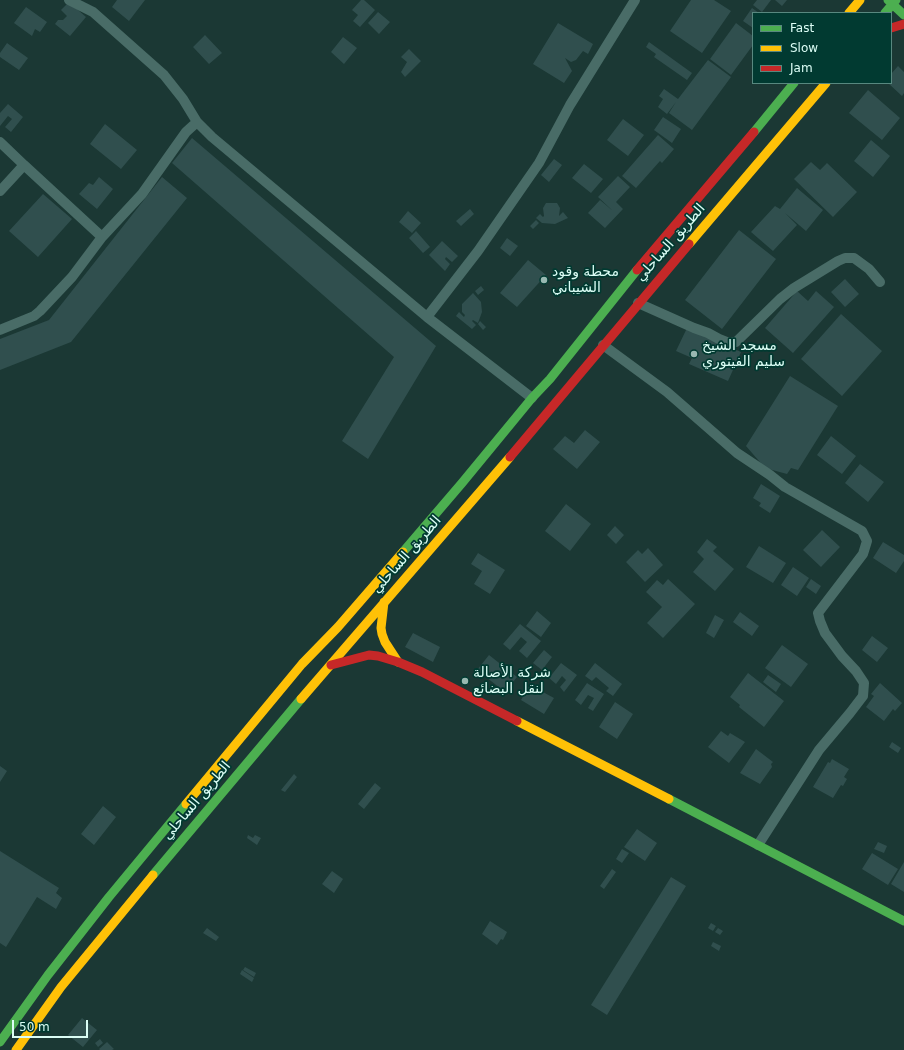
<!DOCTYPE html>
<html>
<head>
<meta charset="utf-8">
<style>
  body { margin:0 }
  #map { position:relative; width:904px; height:1050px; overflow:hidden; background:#1b3834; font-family:"DejaVu Sans",sans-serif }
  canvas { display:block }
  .legend { position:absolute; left:752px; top:12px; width:140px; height:72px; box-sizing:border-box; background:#013a31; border:1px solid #58887f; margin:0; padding:5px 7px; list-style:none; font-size:12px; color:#dbfdf5 }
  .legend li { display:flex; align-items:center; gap:8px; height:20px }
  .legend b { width:20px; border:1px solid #58887f }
  .scale { position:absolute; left:12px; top:1020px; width:76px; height:18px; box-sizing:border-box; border:2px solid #dbfdf5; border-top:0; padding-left:5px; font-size:12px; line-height:14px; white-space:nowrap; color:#dbfdf5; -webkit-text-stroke:3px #013a31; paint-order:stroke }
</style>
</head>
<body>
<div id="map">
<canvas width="904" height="1050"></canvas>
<ul class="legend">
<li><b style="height:5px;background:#4caf50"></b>Fast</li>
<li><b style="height:5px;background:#ffc107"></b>Slow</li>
<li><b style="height:5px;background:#c62828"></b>Jam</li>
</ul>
<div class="scale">50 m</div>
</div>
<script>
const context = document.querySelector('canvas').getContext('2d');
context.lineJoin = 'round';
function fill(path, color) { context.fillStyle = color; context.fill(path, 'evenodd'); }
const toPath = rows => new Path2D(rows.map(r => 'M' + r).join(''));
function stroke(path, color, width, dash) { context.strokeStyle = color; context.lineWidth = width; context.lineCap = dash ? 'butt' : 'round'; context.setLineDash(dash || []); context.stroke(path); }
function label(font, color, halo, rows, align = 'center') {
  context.font = font + ' "DejaVu Sans",Cairo,sans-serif'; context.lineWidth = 3.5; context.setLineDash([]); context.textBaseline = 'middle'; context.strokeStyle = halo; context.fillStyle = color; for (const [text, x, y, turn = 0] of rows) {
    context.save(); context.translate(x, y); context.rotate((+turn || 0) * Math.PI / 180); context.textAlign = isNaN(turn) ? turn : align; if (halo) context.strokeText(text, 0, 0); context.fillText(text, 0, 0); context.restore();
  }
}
fill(toPath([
  [117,0,145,0,129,21,112,7],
  [361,0,364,0,375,10,360,27,353,21,358,15,352,10],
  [691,0,714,0,731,11,702,53,670,31],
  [757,0,771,0,762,12,753,5],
  [775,0,787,0,782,6],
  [69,2,86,17,70,36,55,24,58,20,63,20,67,16,61,10],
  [26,7,47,22,40,32,35,29,32,36,14,23],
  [752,8,759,13,753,13,753,28,743,21],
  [378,12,390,22,379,34,368,23],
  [558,23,593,44,588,54,583,51,576,60,571,62,565,58,572,71,564,83,533,64],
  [736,23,753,36,753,45,731,75,710,59],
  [205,35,222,53,209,64,193,47],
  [343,37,357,48,344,64,331,52],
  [649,42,692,73,687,80,654,57,656,54,646,47],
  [7,43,28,58,19,70,0,57,0,53],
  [409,49,421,61,405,77,401,72,407,62,401,57],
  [708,60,731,77,692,130,669,113,676,102,667,114,658,107,663,99,659,96,664,89,678,99],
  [898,66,904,72,904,93,902,96,888,83,891,83,891,74],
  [868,90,900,118,882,140,849,113],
  [8,104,23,117,11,132,5,127,12,119,8,116,0,126,0,113],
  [663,117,681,129,672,143,654,130],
  [623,119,644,135,628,156,607,140],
  [105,124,137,150,121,169,90,144],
  [658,135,674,149,662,163,660,161,636,188,622,176],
  [192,138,436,346,368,459,342,441,394,357,172,163],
  [871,140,890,156,873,177,854,161],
  [554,159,562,165,549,182,541,175],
  [811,162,820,170,827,163,857,192,833,217,794,179],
  [584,164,603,179,591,193,572,178],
  [618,176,630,187,616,202,623,209,605,228,588,213,600,200,613,211,598,197],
  [99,177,113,189,97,209,79,194,89,183,93,185],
  [162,177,187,198,71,342,0,370,0,339,49,320],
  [797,188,823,210,806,231,785,213,797,225,773,251,751,232,775,206,780,209],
  [43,194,72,219,38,257,9,231],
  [546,203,557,203,560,208,559,216,563,212,568,218,555,224,542,223,536,218,540,214,543,217,544,216,543,208],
  [470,209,474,214,461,226,456,221],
  [408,211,421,223,412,233,399,222],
  [536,220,539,223,533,229,530,226],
  [739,230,776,259,722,329,685,300],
  [416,231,430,247,423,253,409,238],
  [507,238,518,246,510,256,500,248],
  [442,241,458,256,452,262,446,257,445,259,450,264,445,271,429,255],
  [528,260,546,275,517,307,500,293],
  [845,279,859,294,845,307,831,292],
  [481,286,484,290,478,295,475,291],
  [797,291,808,301,816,291,834,307,793,353,765,328],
  [473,293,481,302,482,312,478,323,473,320,472,321,476,325,472,329,456,316,459,312,464,317,465,315,462,312,462,304],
  [841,314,882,351,842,396,801,359],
  [480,321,486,327,483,330,478,324],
  [687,328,741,352,728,381,689,364,692,358,676,351],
  [790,376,838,406,798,470,791,468,787,474,765,468,746,446],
  [585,430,600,442,577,469,553,449,565,436,574,443],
  [831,436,856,456,842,474,817,455],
  [860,464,884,482,868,502,845,483],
  [761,484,780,496,770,513,759,506,761,503,753,498],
  [566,504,591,524,570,551,545,531],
  [615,526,624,535,616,544,607,535],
  [822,530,840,547,821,567,803,550],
  [707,539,717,547,713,551,734,569,715,591,693,572,704,559,697,552],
  [883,542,904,555,904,561,896,573,873,558],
  [759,546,786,563,773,583,746,567],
  [648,548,663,565,645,582,626,562,638,550,642,554],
  [478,553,505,570,490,594,474,584,482,571,471,564],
  [793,567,809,578,797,596,781,585],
  [668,579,695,604,663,638,647,623,662,607,646,592,657,580,663,585],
  [811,579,821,586,816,594,806,587],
  [537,611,551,623,541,637,526,626],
  [740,612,759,626,752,636,733,622],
  [715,615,724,620,714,638,706,633],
  [520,624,541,641,527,658,519,651,527,642,521,637,510,650,503,644],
  [413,633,440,647,433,662,405,647],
  [872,636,888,648,877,662,862,650],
  [782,645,808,664,791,687,765,668],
  [544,650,552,657,542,670,533,663],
  [489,655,517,677,505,692,477,670],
  [561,663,577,675,564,692,560,687,566,680,562,676,556,684,549,678],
  [595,663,622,684,613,696,606,691,609,688,596,677,592,681,585,676],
  [748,673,784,701,764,727,739,707,740,705,730,697],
  [768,675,781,684,776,692,763,682],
  [587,683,604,694,593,711,588,708,594,698,588,695,581,705,575,700],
  [880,683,902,703,895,711,893,709,884,721,866,707,874,696,871,694],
  [530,685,554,698,544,714,521,700],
  [615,702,633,714,617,739,599,727],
  [721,731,728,736,730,733,745,742,729,763,708,747],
  [892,742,901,748,898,753,889,747],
  [756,749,773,762,771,764,772,767,760,784,740,773],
  [832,759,849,769,844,777,847,779,843,786,841,785,833,798,813,787,828,762,830,763],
  [0,766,7,771,0,782],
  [294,774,297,777,285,792,281,790],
  [375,783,381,788,364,809,358,804],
  [103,806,116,817,94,845,81,834],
  [637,829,657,843,645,861,624,847],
  [248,835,253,838,255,835,261,838,257,845,247,838],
  [878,842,887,846,884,853,874,849],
  [622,849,629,853,622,863,616,859],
  [0,851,59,888,56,893,62,898,56,909,37,897,6,947,0,943],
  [872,853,898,869,888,885,862,869],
  [904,862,904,892,891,884],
  [612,869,616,872,604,889,600,886],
  [332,871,343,879,334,893,322,884],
  [671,877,686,886,607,1015,591,1005],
  [490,921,507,932,503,940,501,939,497,945,482,934],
  [711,923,716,926,713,931,708,928],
  [207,928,219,937,216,941,203,933],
  [718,928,723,931,720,935,715,932],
  [713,942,721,946,719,951,711,946],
  [245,967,256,973,254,977,243,970],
  [242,970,254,978,252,982,240,974],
  [82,1018,97,1030,83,1047,68,1035],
  [100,1039,103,1043,98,1047,95,1043],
  [107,1042,114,1049,112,1050,100,1050,99,1049]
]), '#304f4e');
stroke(toPath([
  [69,0,93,12,164,75,183,99,197,122,212,137,427,317,532,398],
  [0,142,24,165],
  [0,191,24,165,102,237],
  [638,303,694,328,708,333,719,339,729,343,736,342,780,299,794,288,838,261,845,258,854,258,869,269,880,282],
  [427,317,478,251,539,163,570,105,635,0],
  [0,330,34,316,40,311,72,277,102,237,142,194,186,132,197,122],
  [603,345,667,392,737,453,770,475,785,487,862,531,867,541,863,554,818,613,820,621,825,633,842,656,856,671,864,683,863,696,850,713,819,750,758,845]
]), '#496c67', 10);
stroke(toPath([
  [888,0,904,15],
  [885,13,896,0],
  [754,132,794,83],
  [403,552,462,483,532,398,550,379,637,270],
  [669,799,904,921],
  [153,875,301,699],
  [0,1042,48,975,109,897,186,804]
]), '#4caf50', 9);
stroke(toPath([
  [849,13,860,0],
  [689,244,826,83],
  [384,602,381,628,382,634,385,642,398,662],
  [301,699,510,457],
  [517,721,669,799],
  [186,804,302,664,338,627,403,552],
  [16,1050,61,987,153,875]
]), '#ffc107', 9);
stroke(toPath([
  [891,28,904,24],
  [637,270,754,132],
  [510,457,689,244],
  [331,665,369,655,378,656,398,662,422,672,517,721]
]), '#c62828', 9);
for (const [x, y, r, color] of [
  [544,280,4,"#98b8b1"],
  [694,354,4,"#98b8b1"],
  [465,681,4,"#98b8b1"]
]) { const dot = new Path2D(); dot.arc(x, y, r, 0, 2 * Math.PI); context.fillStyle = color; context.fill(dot); stroke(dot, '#013a31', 1.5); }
label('14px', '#dbfdf5', '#013a31', [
  ["الطريق الساحلي",671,243,-49],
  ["الطريق الساحلي",407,555,-49],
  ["الطريق الساحلي",197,801,-50]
]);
label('14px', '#dbfdf5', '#013a31', [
  ["محطة وقود",552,272],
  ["الشيباني",552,288],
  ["مسجد الشيخ",702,346],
  ["سليم الفيتوري",702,362],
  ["شركة الأصالة",473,673],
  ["لنقل البضائع",473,689]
], 'left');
</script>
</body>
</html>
